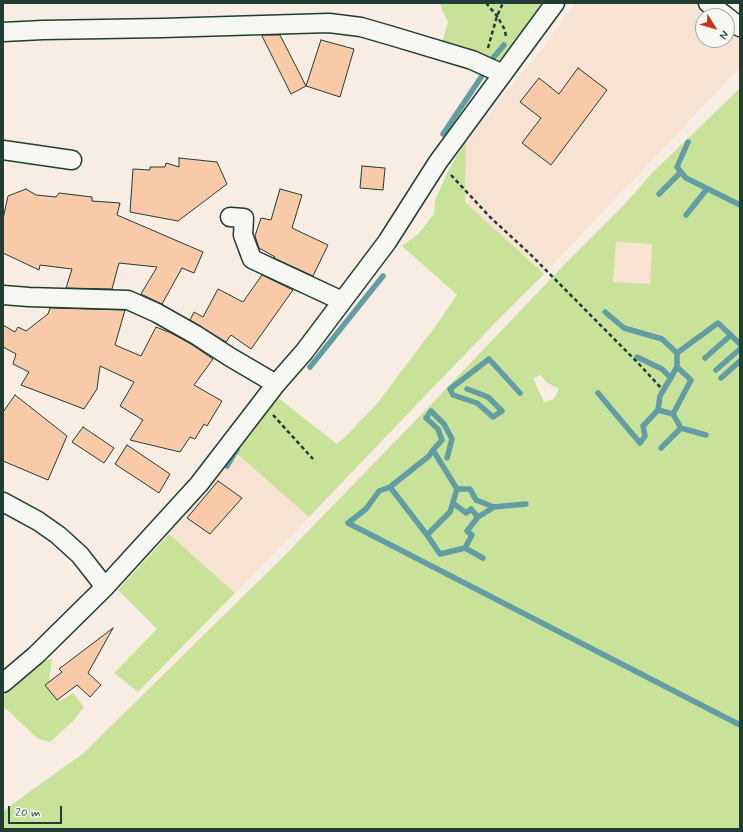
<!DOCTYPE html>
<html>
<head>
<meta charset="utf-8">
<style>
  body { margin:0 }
  #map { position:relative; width:743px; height:832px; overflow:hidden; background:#f7ede3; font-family:Mynerve,sans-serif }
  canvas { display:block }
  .frame { position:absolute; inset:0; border:4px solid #1f3d34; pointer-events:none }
  .north { position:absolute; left:695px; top:8px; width:40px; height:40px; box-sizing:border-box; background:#f6f6f2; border:1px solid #a0aca6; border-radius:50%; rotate:127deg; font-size:11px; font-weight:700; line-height:16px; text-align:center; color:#1f3d34 }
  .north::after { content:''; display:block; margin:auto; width:14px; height:18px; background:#c8321e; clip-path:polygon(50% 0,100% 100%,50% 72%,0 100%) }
  .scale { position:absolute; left:8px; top:806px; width:54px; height:18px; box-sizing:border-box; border:2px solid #1f3d34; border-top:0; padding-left:5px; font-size:12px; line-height:14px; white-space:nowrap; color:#1f3d34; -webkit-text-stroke:3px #f6f6f2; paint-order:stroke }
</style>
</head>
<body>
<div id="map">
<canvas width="743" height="832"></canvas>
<div class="frame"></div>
<div class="north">N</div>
<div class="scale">20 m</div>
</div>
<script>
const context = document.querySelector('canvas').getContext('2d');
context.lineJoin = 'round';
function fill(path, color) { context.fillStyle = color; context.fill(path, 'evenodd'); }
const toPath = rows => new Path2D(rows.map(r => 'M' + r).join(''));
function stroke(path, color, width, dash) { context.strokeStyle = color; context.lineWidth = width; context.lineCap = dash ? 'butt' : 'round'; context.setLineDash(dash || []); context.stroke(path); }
fill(toPath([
  [575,3,695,3,711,16,703,16,703,40,727,40,727,28,740,38,740,67,544,274,465,202,466,141,547,43],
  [616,242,652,244,650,284,613,282],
  [235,452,309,517,235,593,169,534]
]), '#f8e2d1');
fill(toPath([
  [440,3,542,3,504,62,442,42,448,22,442,10],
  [740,88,740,829,3,829,3,811,85,752,100,737,283,557,415,421,565,264,624,205,652,173],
  [616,242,652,244,650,284,613,282],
  [541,375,546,382,559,389,554,399,544,402,533,378],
  [676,418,680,424,703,434,681,428],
  [466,141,465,202,544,274,492,326,309,517,235,452,277,397,337,444,347,435,376,405,434,328,457,295,402,246,419,233,434,214,435,200,448,171],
  [169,534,235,593,138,692,114,673,157,629,118,590],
  [52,659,48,688,60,701,73,693,84,707,74,720,50,742,38,739,5,708,3,705,3,692,33,662]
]), '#c8e399');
stroke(toPath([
  [493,58,504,45],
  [443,134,484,73],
  [688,142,677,167,686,178,740,205],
  [659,194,681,172],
  [686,215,707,189],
  [605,312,624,328,662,339,677,353,677,367,691,380,673,414,681,428,706,435],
  [677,353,718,323,740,344],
  [637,357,662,369,671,378],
  [705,358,731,335],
  [310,367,383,276],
  [716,370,740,349],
  [721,378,740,361],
  [467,389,488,397,502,411,493,417,477,403,453,395,450,389,489,359,520,393],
  [598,393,640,443,645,436,643,426,658,410],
  [673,414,658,410,660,396,677,367],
  [661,448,681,428],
  [447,458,452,439,444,424,431,411,426,418,438,429,442,440,433,450,429,456,390,487,379,491,366,509,348,523,740,725],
  [227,466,237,449],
  [390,487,427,535,440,554,465,548,483,558],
  [457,489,470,489,476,500,494,507,526,504],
  [453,503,466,513,471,509,478,517],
  [427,535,450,512,457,489,433,450],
  [465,548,472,535,467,531,478,517,494,507]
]), '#629da4', 5.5);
const building = toPath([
  [263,35,280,35,306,86,291,94,262,36,263,35],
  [321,40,354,49,340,97,306,86,321,40],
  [578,68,607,90,551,165,522,143,541,118,520,102,539,78,559,94,578,68],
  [179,158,217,162,227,184,178,221,130,212,133,169,150,170,150,167,165,167,166,163,179,167,179,158],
  [362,166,385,168,383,190,360,188,362,166],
  [26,189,36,195,56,197,59,193,92,197,92,201,120,203,117,215,203,252,194,273,182,268,162,304,141,294,157,267,119,263,112,289,66,288,72,269,40,265,39,270,3,253,3,219,8,196,26,189],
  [280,189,302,195,292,228,328,245,313,276,274,258,275,257,259,248,255,236,261,218,271,220,280,189],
  [262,275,293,290,251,349,231,335,226,342,190,320,194,312,203,317,218,289,243,302,262,275],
  [50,308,125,310,115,345,141,356,156,327,171,333,191,344,213,359,194,385,222,401,207,426,204,424,195,439,190,437,180,452,130,440,143,420,120,406,134,382,100,366,97,389,84,409,21,385,29,372,13,364,16,354,3,347,3,325,15,332,18,327,26,331,48,314,50,308],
  [15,395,67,436,48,480,3,461,3,412,15,395],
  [83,427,114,448,104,463,72,442,83,427],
  [127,445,170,474,159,493,115,464,127,445],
  [218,481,242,498,210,534,187,518,218,481],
  [113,628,88,673,101,685,90,697,77,685,57,700,45,685,62,672,59,669,113,628]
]);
fill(building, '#f9caa8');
stroke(building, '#1f3d34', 1);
const minor = toPath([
  [708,3,726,16],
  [727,17,740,27],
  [3,32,43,30,162,28,329,23,361,27,392,36,472,60,503,74],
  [3,150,72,160],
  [230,217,244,218,243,235,252,259,342,301],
  [3,295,29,297,128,300,157,313,196,335,230,357,276,384],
  [3,502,38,521,58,535,80,555,105,587],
  [3,683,36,655,105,587,199,484,276,384,304,352,387,242,438,162,555,3]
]);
stroke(minor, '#1f3d34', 21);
stroke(toPath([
  [486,3,497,16,505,30,506,38],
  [488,48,497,16,503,3],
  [451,175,490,217,529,253,639,364,662,389],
  [273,415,313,459]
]), '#1f3d34', 2.5, [4, 3]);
stroke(minor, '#f6f6f2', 18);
</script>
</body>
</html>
